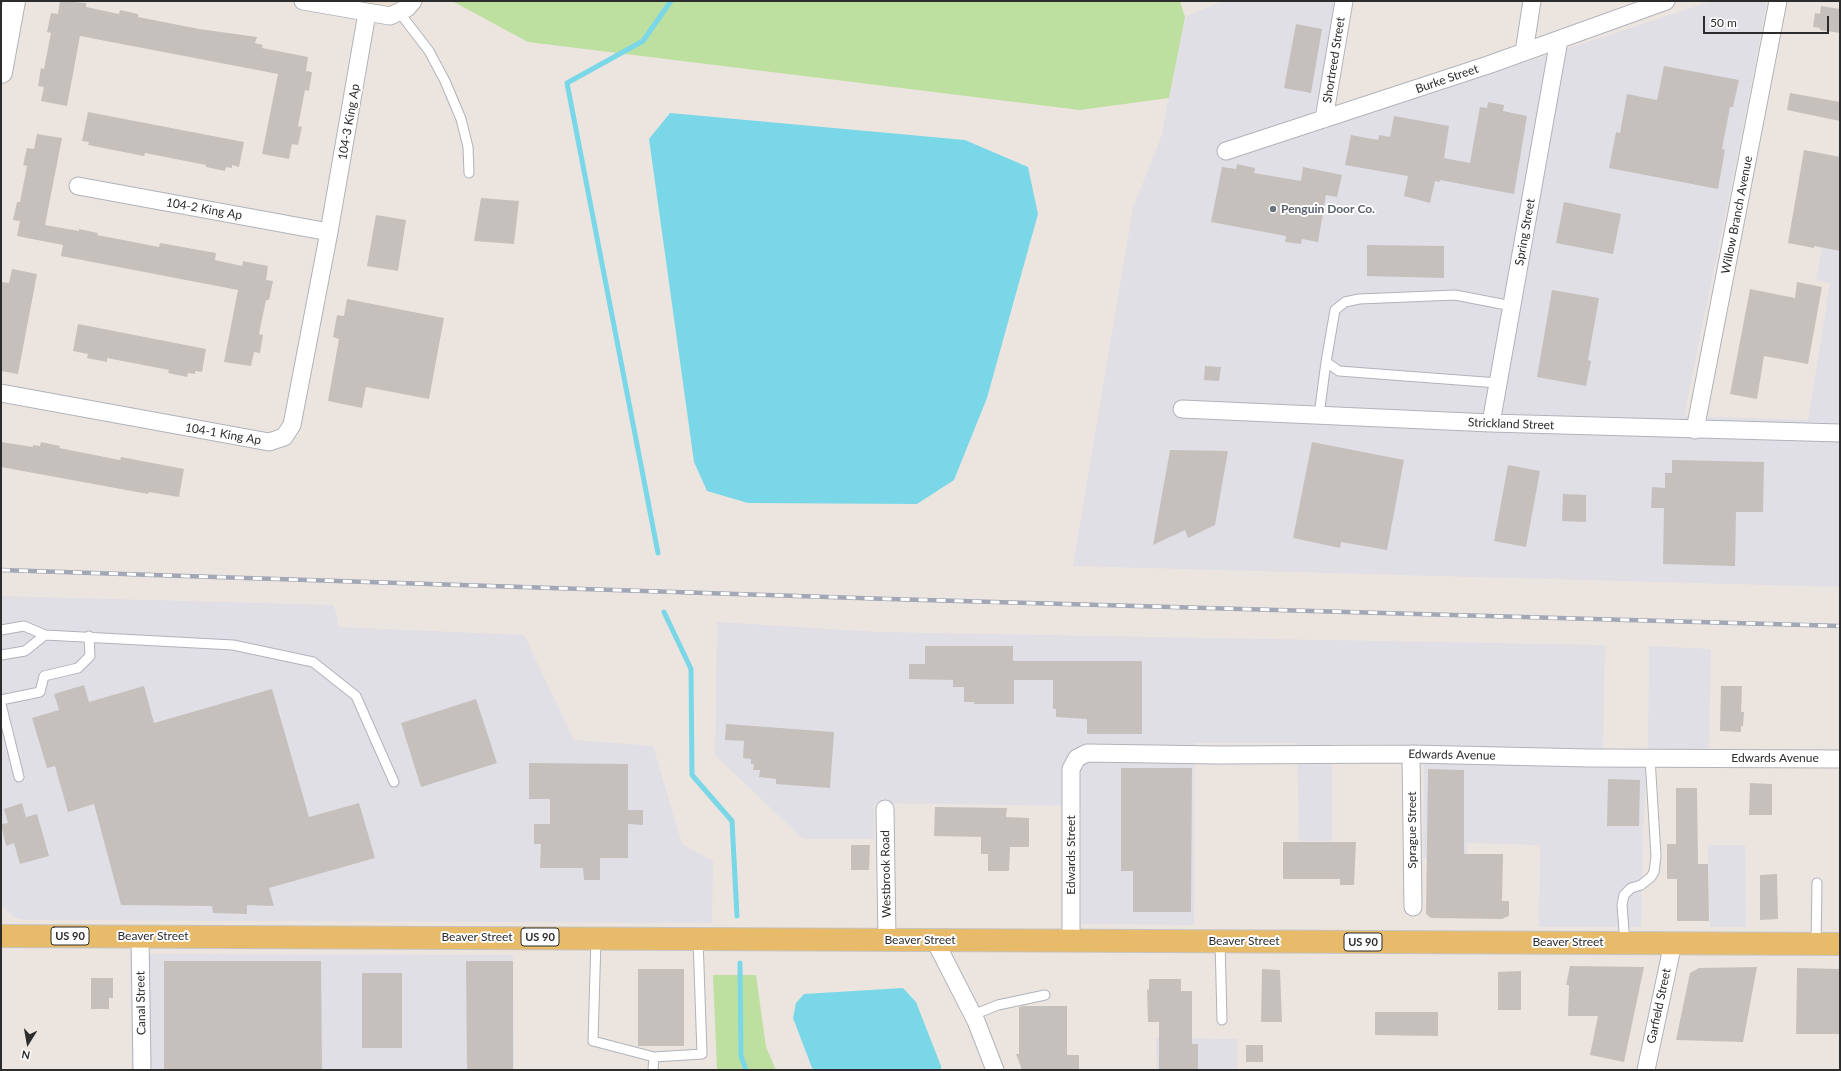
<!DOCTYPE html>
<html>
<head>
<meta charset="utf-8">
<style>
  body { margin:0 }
  #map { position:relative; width:1841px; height:1071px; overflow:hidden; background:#ece5df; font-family:Lato,sans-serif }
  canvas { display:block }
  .frame { position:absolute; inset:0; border:2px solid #2c2c2c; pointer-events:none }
  .north { position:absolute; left:8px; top:1023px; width:40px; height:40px; -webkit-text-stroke:3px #fff; paint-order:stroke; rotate:191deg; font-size:11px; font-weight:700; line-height:16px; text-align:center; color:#2c2c2c }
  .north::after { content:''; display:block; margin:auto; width:14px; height:18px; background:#2c2c2c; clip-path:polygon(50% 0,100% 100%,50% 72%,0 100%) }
  .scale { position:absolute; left:1703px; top:16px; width:126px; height:18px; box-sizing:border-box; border:2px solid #2c2c2c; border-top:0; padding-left:5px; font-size:12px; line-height:14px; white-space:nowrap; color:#2c2c2c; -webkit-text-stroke:3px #fff; paint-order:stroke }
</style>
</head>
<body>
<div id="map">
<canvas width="1841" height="1071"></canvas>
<div class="frame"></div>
<div class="north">N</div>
<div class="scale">50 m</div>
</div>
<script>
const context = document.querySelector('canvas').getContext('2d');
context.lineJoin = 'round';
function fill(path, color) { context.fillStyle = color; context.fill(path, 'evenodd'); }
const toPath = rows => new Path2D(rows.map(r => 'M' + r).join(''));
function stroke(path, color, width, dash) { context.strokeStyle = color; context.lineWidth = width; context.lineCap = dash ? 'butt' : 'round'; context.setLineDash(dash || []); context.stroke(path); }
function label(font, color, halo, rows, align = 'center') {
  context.font = font + ' Lato,sans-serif'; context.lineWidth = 4; context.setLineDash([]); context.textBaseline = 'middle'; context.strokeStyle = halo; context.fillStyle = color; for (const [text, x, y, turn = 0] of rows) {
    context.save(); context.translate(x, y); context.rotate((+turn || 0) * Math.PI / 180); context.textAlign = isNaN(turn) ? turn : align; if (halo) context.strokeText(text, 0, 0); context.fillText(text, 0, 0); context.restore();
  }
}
fill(toPath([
  [1223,1,1336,1,1319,128,1462,83,1712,1,1767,1,1741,137,1684,416,1808,420,1830,283,1816,280,1838,153,1840,154,1840,587,1073,566,1133,208,1161,137,1185,17],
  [1,596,334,605,339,627,524,635,574,740,653,746,682,844,713,861,712,923,24,920,14,917,1,906],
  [717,622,878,632,1605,645,1603,750,1648,750,1649,646,1711,649,1709,750,1648,751,1643,831,1641,927,1539,927,1540,845,1467,843,1467,856,1423,858,1424,745,1332,744,1332,841,1299,841,1297,743,1195,743,1194,925,1081,924,1081,806,874,803,874,839,803,839,715,755],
  [1708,845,1745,845,1746,927,1710,927],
  [130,954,513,955,514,1070,132,1070],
  [1156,1038,1237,1039,1237,1070,1157,1070]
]), '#e0dfe6');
fill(toPath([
  [357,1,424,1,418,12]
]), '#ede0d0');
fill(toPath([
  [452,1,1180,1,1185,17,1169,98,1080,110,528,42],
  [713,975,756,975,766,1047,776,1070,717,1070]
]), '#bddfa0');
fill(toPath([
  [670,113,965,140,1028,167,1038,214,987,398,954,480,917,504,748,503,707,491,694,462,649,139],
  [903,988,916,1002,941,1066,941,1070,816,1070,812,1068,793,1018,796,1003,804,994]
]), '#7ad7e7');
stroke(toPath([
  [658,553,567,83,643,41,671,1],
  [664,612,691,669,692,775,732,821,737,916],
  [740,963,741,1056,746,1070]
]), '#7ad7e7', 5);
fill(toPath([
  [60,1,86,3,86,7,119,14,120,10,138,14,138,17,199,29,257,37,255,43,263,45,262,48,308,57,306,71,312,72,309,91,305,90,298,126,302,127,298,145,292,144,289,159,262,154,278,74,80,36,67,106,41,101,44,87,38,86,41,68,44,69,51,33,47,32,51,13,58,14],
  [1821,6,1840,9,1840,33,1820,30,1820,28,1813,27,1815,13,1820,14],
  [1296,24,1322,29,1311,93,1284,88],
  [1664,66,1739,80,1733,107,1730,107,1722,149,1725,150,1718,189,1609,168,1616,132,1620,133,1627,94,1657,100],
  [1790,93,1840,102,1840,121,1787,110],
  [1488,102,1504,105,1503,111,1527,116,1514,194,1440,180,1440,182,1435,181,1430,203,1404,196,1408,176,1345,165,1351,135,1378,140,1379,135,1390,137,1394,116,1449,126,1444,158,1470,163,1480,107,1487,108],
  [88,112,244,142,239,167,232,165,232,168,226,167,225,171,206,167,206,165,145,153,144,156,88,145,89,142,82,141],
  [37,134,62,138,45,225,79,231,79,229,98,233,97,235,159,247,160,243,216,253,215,260,242,266,243,261,268,266,266,280,273,281,269,300,266,300,259,334,263,335,260,353,254,352,251,366,224,362,238,290,61,256,63,245,17,236,20,221,13,220,17,202,20,202,27,166,23,165,27,148,34,149],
  [1804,150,1840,157,1840,251,1814,246,1814,248,1788,243],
  [1237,164,1255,168,1254,173,1301,181,1303,167,1342,175,1337,197,1326,195,1318,242,1302,239,1301,244,1285,242,1286,236,1211,222,1222,167,1236,169],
  [481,198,519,201,514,244,474,241],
  [1564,202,1621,214,1613,254,1556,243],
  [376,215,406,220,398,271,367,266],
  [1367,245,1444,246,1444,278,1367,276],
  [12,269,37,274,18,374,1,371,1,282,9,283],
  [1797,282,1822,287,1808,364,1764,356,1757,399,1730,394,1750,289,1795,298],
  [1552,290,1599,298,1588,360,1591,361,1586,386,1537,377],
  [347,299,444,318,429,399,366,387,362,408,328,401,339,339,333,337,337,315,344,316],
  [78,324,206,349,202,372,195,371,195,374,188,373,187,377,168,373,169,370,107,358,107,362,87,358,88,354,73,351],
  [1205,366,1221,367,1219,381,1204,380],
  [1,442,33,447,33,445,40,446,41,442,60,446,59,448,120,460,121,457,184,469,179,497,149,492,148,494,1,467],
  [1312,442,1404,460,1387,550,1341,542,1340,548,1293,538],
  [1170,450,1228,451,1215,525,1188,538,1185,530,1153,545],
  [1672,460,1764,462,1763,512,1736,512,1735,566,1663,564,1664,508,1651,508,1652,487,1665,488,1665,473,1672,473],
  [1508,465,1540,471,1526,547,1494,541],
  [1563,494,1586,495,1586,522,1562,521],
  [925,646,1013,646,1013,661,1142,661,1142,734,1087,734,1087,719,1056,717,1056,709,1053,709,1053,680,1014,680,1014,704,974,704,974,702,964,702,964,687,953,687,953,680,909,679,909,664,925,664],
  [84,685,89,702,144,686,154,723,272,689,309,817,359,803,375,858,269,888,274,906,247,905,247,914,213,913,212,906,121,905,94,804,68,812,55,766,47,768,32,718,59,710,54,694],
  [1721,686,1742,686,1741,712,1744,712,1743,726,1741,726,1741,732,1720,731],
  [476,699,497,763,421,787,401,723],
  [726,724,834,732,830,788,776,784,776,779,759,777,760,770,753,770,754,764,751,764,751,759,743,758,744,741,725,740],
  [529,763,628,764,628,810,643,810,643,825,628,824,628,858,600,858,600,880,584,880,583,868,540,868,541,844,534,844,534,824,550,824,550,799,529,799],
  [1121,768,1192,768,1191,912,1133,912,1133,871,1121,871],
  [1428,769,1464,770,1464,854,1503,854,1502,901,1509,901,1509,916,1502,919,1431,918,1426,914],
  [1608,779,1640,780,1639,826,1607,826],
  [1750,783,1772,784,1772,815,1749,815],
  [1676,788,1697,788,1698,864,1708,864,1709,921,1677,921,1677,879,1667,879,1667,844,1676,844],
  [22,803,26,817,37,814,49,856,20,864,14,843,6,846,1,824,8,823,4,809],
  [935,807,1007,808,1006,817,1029,818,1029,847,1010,847,1009,871,988,871,988,854,981,854,981,837,934,836],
  [1283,842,1356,842,1354,885,1340,885,1340,879,1283,879],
  [851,845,870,845,869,870,851,870],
  [1777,874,1778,919,1760,920,1760,875],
  [164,961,321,961,322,1070,164,1070],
  [466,961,513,961,513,1070,467,1070],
  [1570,966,1644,967,1624,1062,1590,1055,1598,1016,1568,1016,1569,985,1566,985],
  [1757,967,1743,1042,1676,1040,1690,973,1699,968],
  [1797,968,1840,969,1840,1034,1796,1034],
  [638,969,684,969,684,1046,638,1046],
  [1262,969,1280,970,1282,1022,1261,1022],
  [1521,971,1521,1010,1498,1010,1498,972],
  [362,973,402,973,402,1048,362,1048],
  [91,978,113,978,113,998,109,998,109,1009,91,1009],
  [1149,979,1181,979,1181,991,1192,991,1192,1044,1198,1044,1198,1070,1159,1070,1159,1022,1148,1022,1147,989,1149,990],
  [1023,1006,1067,1006,1067,1055,1079,1055,1079,1070,1022,1070,1016,1054,1019,1054,1019,1007],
  [1375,1012,1438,1012,1438,1036,1375,1035],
  [1246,1045,1263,1045,1263,1062,1246,1062]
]), '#c5c0bb');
const lane = toPath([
  [399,12,429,51,445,81,461,119,468,147,469,173],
  [1498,383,1339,371,1326,362,1335,310,1345,302,1359,299,1455,295,1512,306],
  [1319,415,1326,362],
  [1,630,24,626,45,635,233,645,313,662,356,696,394,782],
  [1,655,25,651,45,635],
  [1,700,40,692,44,676,78,668,90,656,89,636],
  [1,704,19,777],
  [596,939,593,1041,654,1057,653,1070],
  [1220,941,1222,1020],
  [1625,943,1622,905,1624,895,1631,888,1641,885,1651,877,1654,872,1656,856,1650,758],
  [1816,944,1817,883],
  [973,1015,998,1005,1045,995],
  [654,1057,702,1054,698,938]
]);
const street = toPath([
  [303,1,390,16,407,8,413,1],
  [1524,52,1532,1],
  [1324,119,1344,1],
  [1226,151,1488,65,1666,1],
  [78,186,329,232],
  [1,393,269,442,284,437,292,425,329,232,367,13],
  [1182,409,1491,423,1840,433],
  [1491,423,1559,40],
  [1695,430,1778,1],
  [1411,754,1413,907],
  [885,809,887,940],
  [140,936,142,1070],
  [934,939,976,1021,995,1070],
  [1071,941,1071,769,1077,758,1087,753,1218,755,1411,754,1589,758,1840,759],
  [1646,1070,1673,943]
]);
const secondary = toPath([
  [1,72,14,1]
]);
const primary = toPath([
  [1,936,1840,944]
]);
stroke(lane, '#b0b3bb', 11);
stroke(street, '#b0b3bb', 19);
stroke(secondary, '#b0b3bb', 24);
stroke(primary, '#c4c4c4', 24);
stroke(lane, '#fff', 9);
stroke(street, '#fff', 17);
stroke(secondary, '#fff', 22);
stroke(primary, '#e7bb69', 22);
const rail = toPath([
  [1,570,889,599,1840,626]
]);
stroke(rail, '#a2a7b5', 4.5);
stroke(rail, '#fff', 3, [9]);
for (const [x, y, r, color] of [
  [1273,209,4,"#6b7280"]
]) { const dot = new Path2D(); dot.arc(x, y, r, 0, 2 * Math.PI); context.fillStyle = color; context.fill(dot); stroke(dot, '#fff', 1.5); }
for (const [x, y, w] of [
  [70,936,38],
  [540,937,38],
  [1363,942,38]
]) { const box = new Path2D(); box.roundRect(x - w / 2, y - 9, w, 18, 3); context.fillStyle = '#fff'; context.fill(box); stroke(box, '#2c2c2c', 1); }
label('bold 11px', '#2c2c2c', null, [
  ["US 90",70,936],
  ["US 90",540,937],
  ["US 90",1363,942]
]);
label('12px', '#2c2c2c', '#fff', [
  ["Shortreed Street",1334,60,-81],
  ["Burke Street",1447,79,-19],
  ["104-3 King Ap",349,122,-80],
  ["104-2 King Ap",204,209,10],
  ["Willow Branch Avenue",1737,215,-79],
  ["Spring Street",1525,232,-80],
  ["Strickland Street",1511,424,2],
  ["104-1 King Ap",223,434,10],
  ["Edwards Avenue",1452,755,1],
  ["Edwards Avenue",1775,758],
  ["Sprague Street",1412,830,-90],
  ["Edwards Street",1071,855,-90],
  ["Westbrook Road",886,874,-91],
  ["Beaver Street",153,936],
  ["Beaver Street",477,937],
  ["Beaver Street",920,940],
  ["Beaver Street",1244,941],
  ["Beaver Street",1568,942],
  ["Canal Street",141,1003,-91],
  ["Garfield Street",1659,1006,-78]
]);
label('bold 12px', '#5b616d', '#fff', [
  ["Penguin Door Co.",1281,209]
], 'left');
</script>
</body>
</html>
